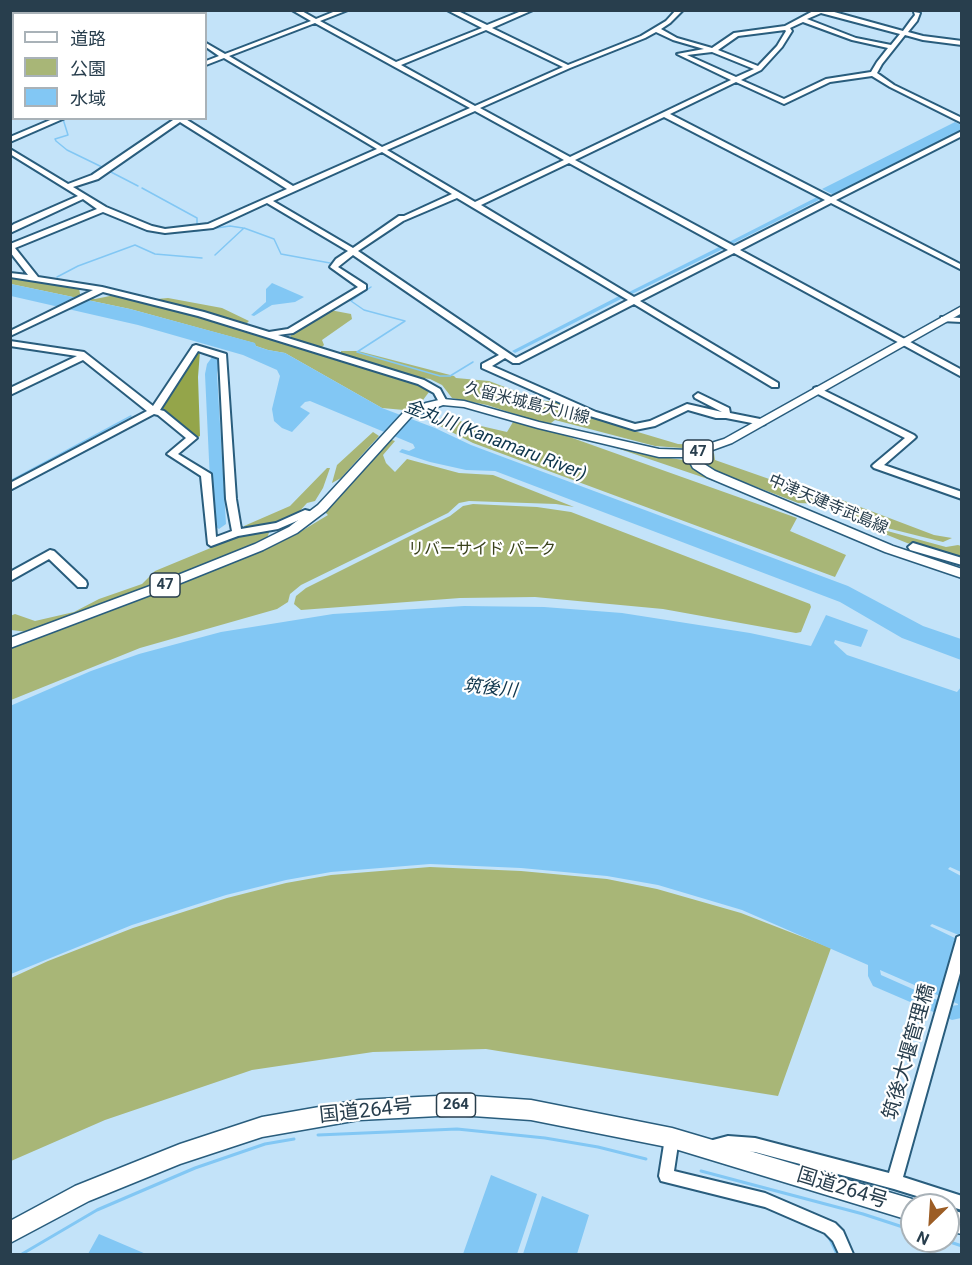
<!DOCTYPE html>
<html>
<head>
<meta charset="utf-8">
<style>
  body { margin:0 }
  #map { position:relative; width:972px; height:1265px; overflow:hidden; background:#c3e3f9; font-family:Roboto,"Noto Sans JP",sans-serif }
  canvas { display:block }
  .frame { position:absolute; inset:0; border:12px solid #283e4d; pointer-events:none }
  .legend { position:absolute; left:12px; top:12px; width:195px; height:108px; box-sizing:border-box; background:#fff; border:2px solid #a9b2b8; margin:0; padding:8px 10px; list-style:none; font-size:18px; color:#283e4d }
  .legend li { display:flex; align-items:center; gap:12px; height:30px }
  .legend b { width:30px; border:2px solid #a9b2b8 }
  .north { position:absolute; left:900px; top:1193px; width:60px; height:60px; box-sizing:border-box; background:#fff; border:2px solid #a9b2b8; border-radius:50%; rotate:205deg; font-size:16px; font-weight:700; line-height:24px; text-align:center; color:#283e4d }
  .north::after { content:''; display:block; margin:auto; width:21px; height:27px; background:#9c5d25; clip-path:polygon(50% 0,100% 100%,50% 72%,0 100%) }
</style>
</head>
<body>
<div id="map">
<canvas width="972" height="1265"></canvas>
<div class="frame"></div>
<ul class="legend">
<li><b style="height:8px;background:#fff"></b>道路</li>
<li><b style="height:16px;background:#a8b677"></b>公園</li>
<li><b style="height:16px;background:#82c7f4"></b>水域</li>
</ul>
<div class="north">N</div>
</div>
<script>
const context = document.querySelector('canvas').getContext('2d');
context.lineJoin = 'round';
function fill(path, color) { context.fillStyle = color; context.fill(path, 'evenodd'); }
const toPath = rows => new Path2D(rows.map(r => 'M' + r).join(''));
function stroke(path, color, width, dash) { context.strokeStyle = color; context.lineWidth = width; context.lineCap = dash ? 'butt' : 'round'; context.setLineDash(dash || []); context.stroke(path); }
function label(font, color, halo, rows, align = 'center') {
  context.font = font + ' Roboto,"Noto Sans JP",sans-serif'; context.lineWidth = 4.5; context.setLineDash([]); context.textBaseline = 'middle'; context.strokeStyle = halo; context.fillStyle = color; for (const [text, x, y, turn = 0] of rows) {
    context.save(); context.translate(x, y); context.rotate((+turn || 0) * Math.PI / 180); context.textAlign = isNaN(turn) ? turn : align; if (halo) context.strokeText(text, 0, 0); context.fillText(text, 0, 0); context.restore();
  }
}
fill(toPath([
  [10,278,79,288,80,294,95,299,115,295,198,315,416,384,429,392,423,400,404,410,382,408,285,353,268,350,256,346,254,343,130,309,11,284],
  [168,298,222,308,249,321,246,324,157,299],
  [330,310,351,314,352,319,322,340,324,345,321,348,290,338,291,335],
  [341,351,358,351,454,376,456,378,489,381,539,400,562,403,621,427,678,444,698,445,682,448,655,446,555,420,551,423,539,422,487,405,452,398,442,385,430,379,416,377,341,355],
  [442,417,507,432,513,422,564,435,797,518,790,531,846,555,835,577,473,443,436,424],
  [373,432,379,436,341,478,332,483,337,465],
  [389,439,395,441,383,455,386,463,395,472,407,459,459,473,493,475,574,507,556,504,469,501,459,503,448,513,301,585,290,594,288,602,277,609,140,648,11,700,11,647,166,589,295,535,328,515,325,512],
  [599,442,647,455,684,460,698,471,752,494],
  [714,453,715,460,792,487,797,483,934,535,952,538,943,542,887,528,823,504,798,503,710,469,705,464,704,458],
  [327,468,330,468,323,488,315,501,307,503,297,514,278,523,244,529,244,526,290,506],
  [473,504,537,507,571,512,810,604,811,607,801,632,796,633,663,609,535,597,460,598,301,610,294,604,296,596,306,588,450,516,463,506],
  [858,523,946,547,958,545,961,546,961,560,907,543],
  [270,530,267,538,257,544,150,586,28,632,11,630,10,616,15,614,35,621,74,612,99,599,142,584,155,571,213,547,231,537],
  [430,867,521,871,607,879,657,889,741,913,831,948,778,1096,486,1049,373,1052,252,1070,105,1120,11,1161,11,978,48,961,133,928,227,898,286,883,331,875]
]), '#a8b677');
fill(toPath([
  [200,351,198,377,200,436,196,438,161,408,194,353]
]), '#94a54a');
fill(toPath([
  [955,122,961,125,961,130,834,195,822,189],
  [272,283,304,297,295,302,272,305,254,316,251,315,266,302,266,289],
  [11,284,130,309,255,343,256,346,268,350,285,353,382,408,435,428,471,445,848,586,923,626,961,639,961,660,902,638,840,602,495,471,466,470,430,462,399,452,402,449,409,451,415,448,413,444,310,401,305,402,300,407,310,413,292,432,282,428,274,421,272,409,280,376,277,370,243,355,138,325,11,296],
  [464,606,544,607,622,613,750,633,811,646,826,615,868,630,861,647,835,640,834,643,847,655,957,692,961,687,961,872,950,867,948,869,961,876,961,936,932,924,930,926,961,941,961,1018,952,1020,873,986,868,976,868,965,742,910,658,885,607,876,521,868,430,864,331,872,286,880,226,895,132,925,11,974,10,706,91,671,139,654,221,632,333,614],
  [880,970,958,1004,958,1005,951,1006,881,975],
  [491,1175,537,1194,517,1254,463,1254],
  [542,1196,589,1215,577,1254,523,1254],
  [99,1234,146,1254,88,1254]
]), '#82c7f4');
stroke(toPath([
  [34,14,35,10],
  [10,113,14,112],
  [63,119,68,135,55,139,56,141,67,150,104,168],
  [109,171,138,186],
  [142,188,197,218,197,226],
  [196,231,230,226,243,228],
  [215,255,244,228,274,239,281,254,330,263],
  [57,277,78,266,135,245,155,254,202,258],
  [371,287,351,301,364,310,405,321,357,352,440,376,450,376,473,362],
  [170,381,190,349],
  [10,481,131,416]
]), '#82c7f4', 1.5);
stroke(toPath([
  [318,1135,457,1129,545,1138,598,1147,646,1159],
  [701,1171,863,1214,912,1230],
  [829,1237,837,1254],
  [947,1241,962,1246],
  [22,1254,97,1210,195,1168,265,1144,294,1139]
]), '#82c7f4', 3);
fill(toPath([
  [821,195,824,197,823,198,732,244,727,243,821,195],
  [721,246,724,248,723,249,630,295,628,296,625,294,721,246],
  [621,295,624,297,623,298,517,352,515,353,512,351,621,295]
]), '#82c7f4');
fill(toPath([
  [219,352,225,356,219,364,217,374,226,524,219,529,212,524,205,374,207,364,215,353,219,352]
]), '#82c7f4');
const minor = toPath([
  [11,10,17,10,10,21,10,11,11,10],
  [38,10,44,10,43,14,37,14,38,10],
  [154,10,163,10,157,14,148,14,154,10],
  [292,10,300,10,316,19,338,10,348,10,320,21,396,62,482,28,447,10,456,10,487,25,524,10,533,10,492,28,568,65,641,36,666,21,676,10,683,10,670,23,661,29,677,38,712,48,734,33,785,26,815,10,827,10,903,31,911,20,915,15,914,12,920,13,917,21,908,32,923,36,962,41,962,45,923,40,905,35,882,64,877,73,894,85,962,118,962,123,890,87,872,76,830,82,784,104,736,82,670,114,831,197,962,131,962,136,836,200,962,265,962,270,831,203,740,250,962,370,962,377,734,253,640,301,778,383,778,387,772,387,634,304,519,363,513,363,505,358,492,366,596,412,635,424,650,421,687,404,722,412,695,398,694,396,698,393,729,408,730,413,765,420,765,424,762,425,726,418,716,418,688,410,655,426,635,430,590,416,482,368,482,364,499,355,353,255,338,267,366,285,366,289,293,333,278,335,424,380,440,389,447,402,446,404,440,404,434,393,418,384,198,316,103,292,10,336,10,331,93,290,10,277,10,273,28,275,10,252,10,244,97,209,83,199,10,233,10,227,14,224,78,196,10,154,10,149,68,184,92,175,176,118,184,118,293,186,377,149,224,58,206,65,206,61,219,56,206,47,206,43,225,54,311,21,292,10],
  [821,13,900,34,891,45,856,38,807,19,821,13],
  [803,22,852,40,888,48,877,62,871,72,826,79,784,99,741,80,761,70,782,47,792,31,790,28,803,22],
  [315,23,393,66,470,108,382,147,229,56,315,23],
  [486,30,563,67,475,106,401,65,486,30],
  [785,30,786,31,777,46,758,66,718,50,738,36,785,30],
  [656,32,673,40,704,49,677,54,731,80,570,157,480,108,570,68,645,38,656,32],
  [712,52,754,69,736,77,687,55,712,52],
  [475,111,564,160,475,202,387,150,475,111],
  [664,117,825,200,734,246,575,160,664,117],
  [180,122,287,189,208,224,165,229,152,226,106,207,73,187,98,179,180,122],
  [382,152,452,194,404,216,399,216,353,248,273,201,382,152],
  [569,163,728,250,634,297,481,205,569,163],
  [457,198,472,207,628,300,516,358,358,251,403,221,457,198],
  [267,203,348,251,336,259,330,267,358,287,288,329,269,332,204,312,102,287,38,277,15,248,103,212,147,230,165,233,213,228,267,203],
  [10,54,14,54,14,58,10,58,10,54],
  [10,88,14,88,14,92,10,92,10,88],
  [14,97,14,101,10,102,10,98,14,97],
  [55,118,65,118,10,142,10,137,55,118],
  [941,317,962,318,962,322,941,321,941,317],
  [10,341,84,352,153,406,193,346,196,345,226,354,236,499,241,529,276,523,305,510,317,513,319,515,314,518,306,517,278,529,238,536,211,546,208,544,201,476,167,454,186,438,158,415,154,414,10,490,10,483,147,411,83,360,10,395,10,388,77,356,10,346,10,341],
  [198,351,219,358,226,499,232,531,216,537,211,474,178,454,197,438,164,411,160,410,198,351],
  [817,387,914,435,916,437,914,439,884,465,962,492,962,499,874,468,872,466,874,464,905,438,814,392,814,388,817,387],
  [913,543,962,558,962,565,910,550,908,547,913,543],
  [50,550,54,551,86,581,87,584,86,587,78,587,49,559,10,581,10,572,50,550],
  [962,935,962,966,903,1177,962,1196,962,1210,894,1189,755,1152,728,1150,713,1154,708,1152,706,1147,708,1142,713,1140,728,1136,755,1138,889,1173,956,941,957,937,962,935],
  [672,1131,677,1133,679,1138,674,1171,765,1193,835,1223,843,1231,853,1254,839,1254,833,1241,825,1233,765,1207,661,1181,659,1176,665,1138,667,1133,672,1131]
]);
const major = toPath([
  [962,306,962,313,732,443,696,456,701,462,715,471,893,546,962,569,962,578,885,552,707,477,693,468,687,457,659,457,538,428,464,407,443,405,411,417,326,511,297,533,263,550,166,589,10,648,10,638,158,583,255,544,289,527,318,505,403,413,426,403,443,399,464,401,539,422,659,449,689,450,724,439,962,306]
]);
const highway = toPath([
  [458,1095,531,1100,672,1128,912,1199,920,1205,912,1205,912,1221,672,1148,531,1120,458,1115,359,1120,262,1137,180,1164,89,1201,10,1243,10,1221,75,1186,180,1144,262,1117,359,1100,458,1095],
  [948,1209,962,1213,962,1234,948,1231,948,1209]
]);
stroke(minor, '#295d7d', 4);
stroke(major, '#295d7d', 3);
stroke(highway, '#295d7d', 3);
fill(minor, '#fff');
fill(major, '#fff');
fill(highway, '#fff');
for (const [x, y, w] of [
  [698,452,30],
  [165,585,30],
  [456,1105,39]
]) { const box = new Path2D(); box.roundRect(x - w / 2, y - 12, w, 24, 4.5); context.fillStyle = '#fff'; context.fill(box); stroke(box, '#283e4d', 1.5); }
label('bold 15px', '#283e4d', null, [
  ["47",698,452],
  ["47",165,585],
  ["264",456,1105]
]);
label('16px', '#283e4d', '#fff', [
  ["久留米城島大川線",527,404,14],
  ["中津天建寺武島線",828,505,23]
]);
label('16px', '#3a421c', '#fff', [
  ["リバーサイド パーク",482,550]
]);
label('italic 18px', '#0f364d', '#fff', [
  ["金丸川 (Kanamaru River)",495,441,21],
  ["筑後川",490,689,6]
]);
label('20px', '#283e4d', '#fff', [
  ["筑後大堰管理橋",910,1052,-74],
  ["国道264号",366,1112,-6],
  ["国道264号",842,1189,17]
]);
</script>
</body>
</html>
